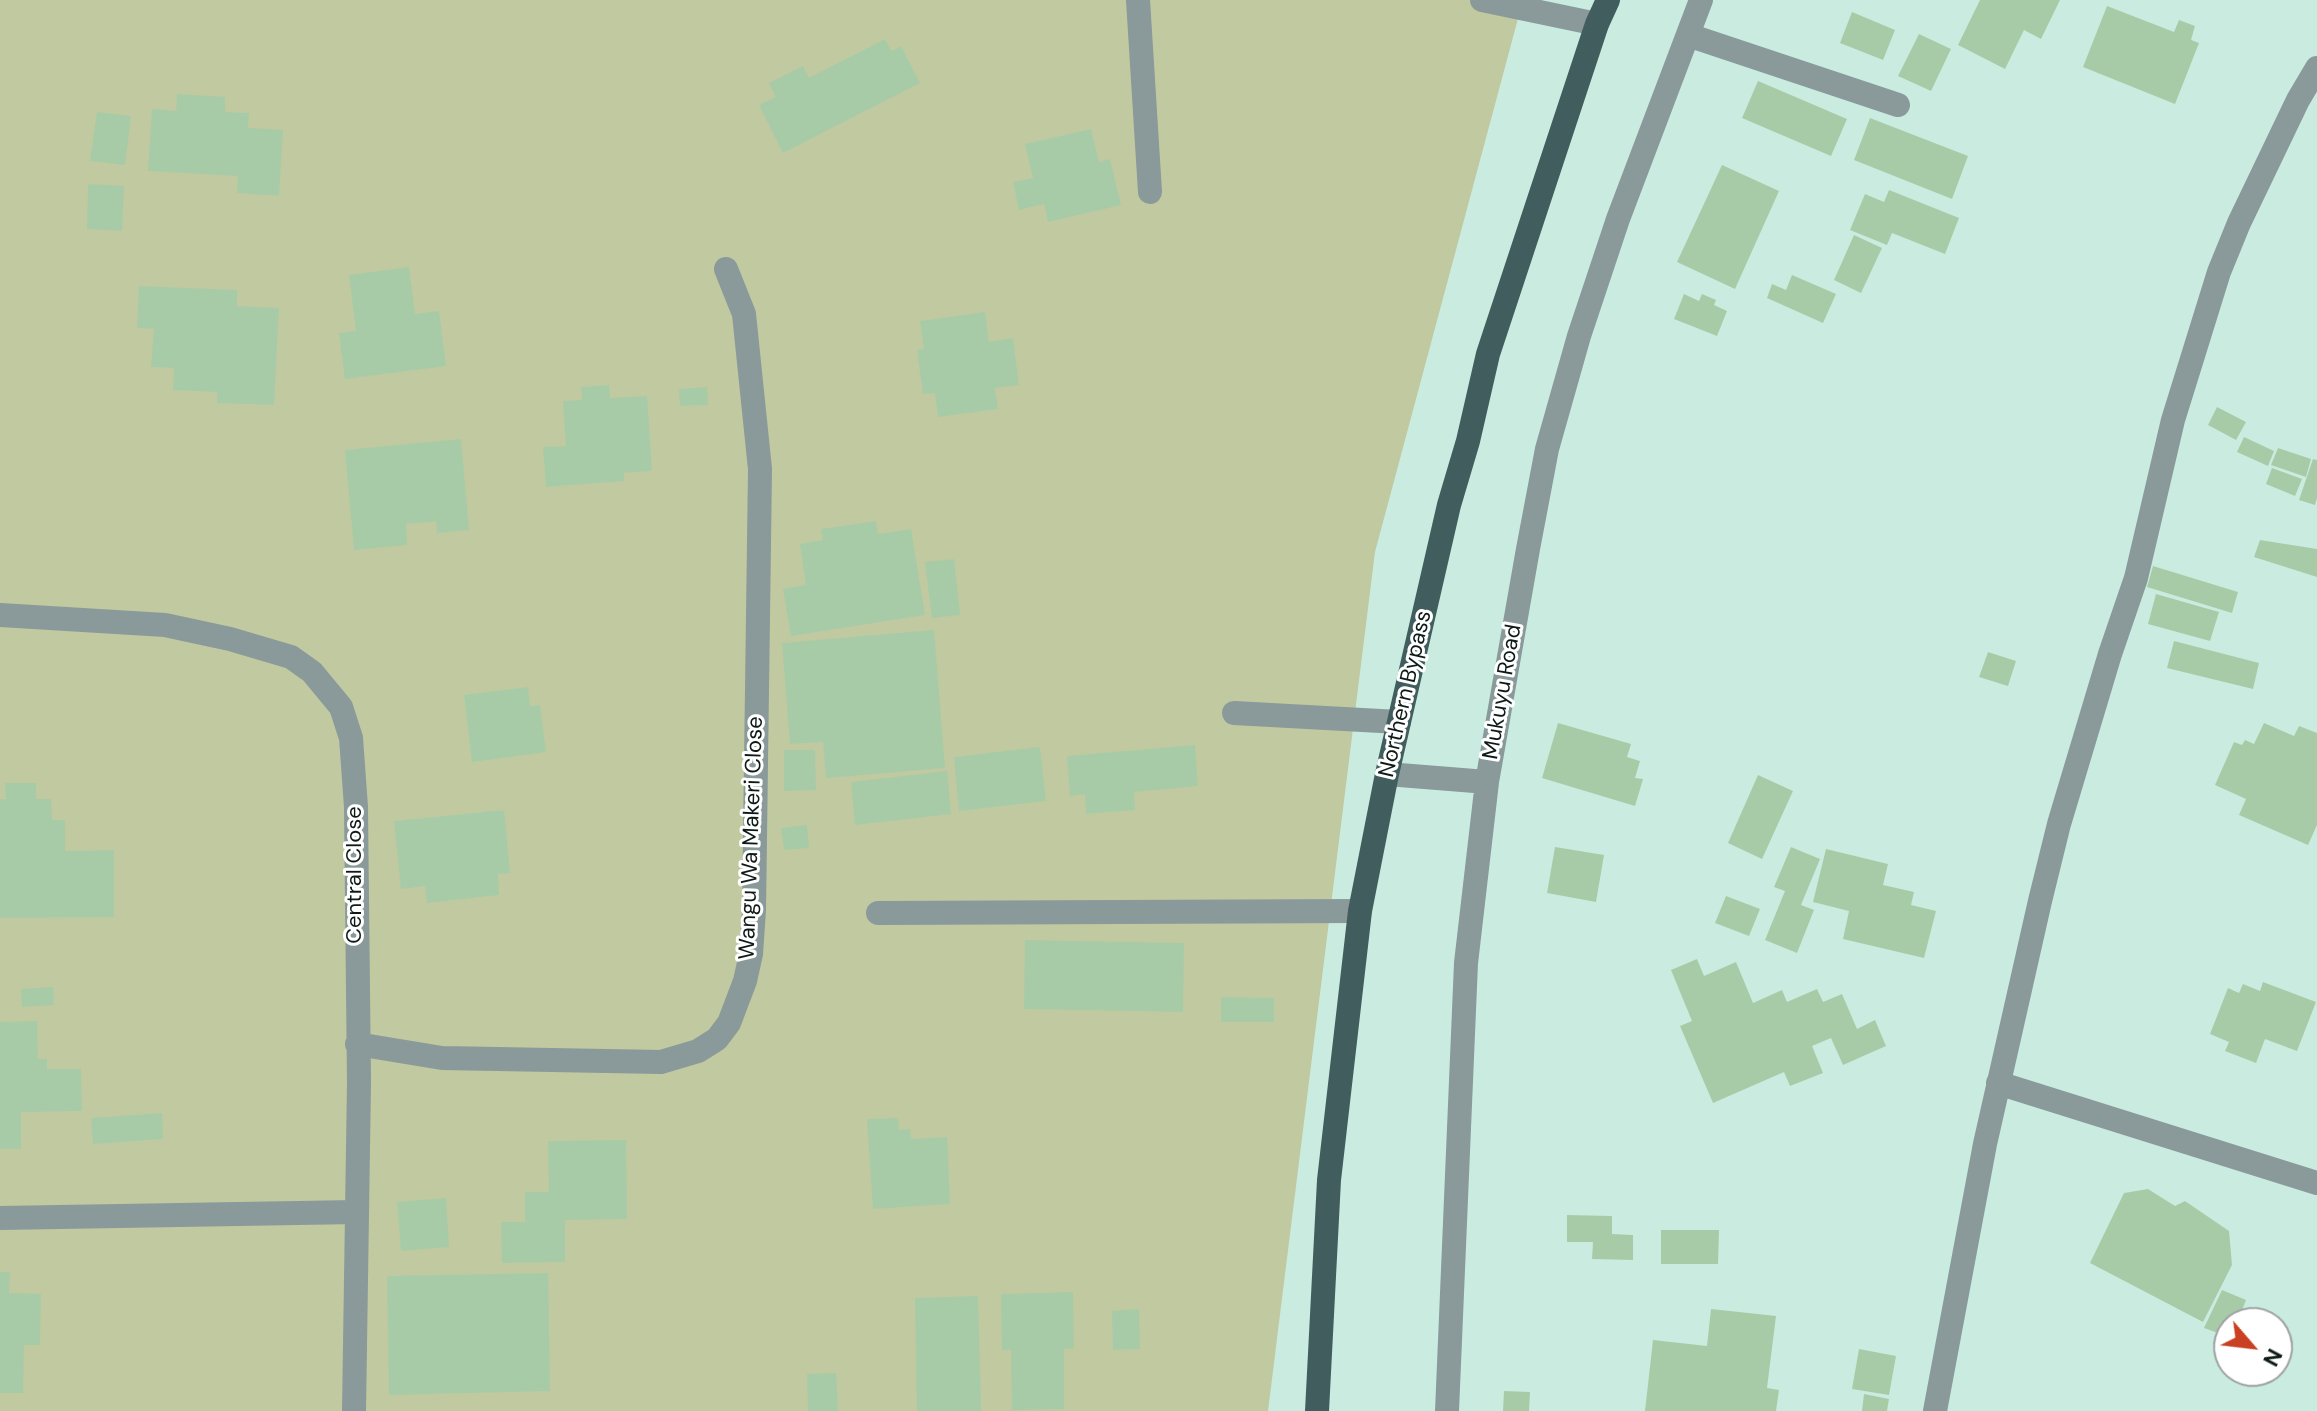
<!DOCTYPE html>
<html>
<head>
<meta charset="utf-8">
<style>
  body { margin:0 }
  #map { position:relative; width:2317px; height:1411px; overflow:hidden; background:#caece0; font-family:"DM Sans",sans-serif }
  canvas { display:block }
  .north { position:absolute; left:2213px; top:1307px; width:80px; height:80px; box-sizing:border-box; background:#fff; border:2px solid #9fa3a2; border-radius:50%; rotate:118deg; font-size:22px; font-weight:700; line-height:32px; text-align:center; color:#0e1a16 }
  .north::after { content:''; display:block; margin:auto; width:28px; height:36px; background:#ca4023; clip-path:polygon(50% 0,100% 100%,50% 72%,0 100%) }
</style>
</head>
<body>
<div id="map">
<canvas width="2317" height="1411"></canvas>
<div class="north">N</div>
</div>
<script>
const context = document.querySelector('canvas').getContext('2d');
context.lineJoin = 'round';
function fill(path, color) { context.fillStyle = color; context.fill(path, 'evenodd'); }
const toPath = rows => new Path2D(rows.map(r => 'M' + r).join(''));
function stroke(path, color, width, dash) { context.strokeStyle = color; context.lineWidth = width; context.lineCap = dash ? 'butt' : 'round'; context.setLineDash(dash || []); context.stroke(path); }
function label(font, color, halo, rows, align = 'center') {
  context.font = font + ' "DM Sans",sans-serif'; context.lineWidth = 6; context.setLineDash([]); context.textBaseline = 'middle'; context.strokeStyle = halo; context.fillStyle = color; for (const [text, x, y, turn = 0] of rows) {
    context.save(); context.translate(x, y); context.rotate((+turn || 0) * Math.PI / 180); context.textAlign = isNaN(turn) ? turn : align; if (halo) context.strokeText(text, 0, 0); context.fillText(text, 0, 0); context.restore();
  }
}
fill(toPath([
  [0,0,1523,0,1375,552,1268,1411,0,1411]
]), '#c1c9a0');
fill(toPath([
  [1980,0,2060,0,2041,39,2024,30,2005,69,1958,45],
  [2107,6,2174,32,2179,20,2195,26,2191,40,2199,43,2175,104,2083,67],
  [1852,12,1895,30,1883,60,1840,43],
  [1919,34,1951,49,1931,91,1898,76],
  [885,39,891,51,901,46,920,83,783,153,759,105,776,97,769,83,803,66,809,78],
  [1758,81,1847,119,1831,156,1742,118],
  [177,94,225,97,225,112,249,113,248,128,283,130,279,196,237,193,238,176,148,171,152,109,176,111],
  [97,112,131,116,125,165,90,161],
  [1870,118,1968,156,1952,199,1854,160],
  [1091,129,1099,162,1110,159,1121,205,1048,222,1044,204,1019,210,1013,182,1033,178,1025,144],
  [1722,165,1779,191,1735,289,1677,262],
  [88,184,124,186,122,231,87,229],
  [1889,190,1959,218,1945,254,1892,233,1887,245,1850,230,1865,194,1884,202],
  [1854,235,1882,248,1861,293,1834,280],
  [409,267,415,314,439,311,446,366,345,379,339,333,356,331,349,275],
  [1792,275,1836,294,1823,323,1767,298,1772,284,1786,290],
  [139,286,237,290,237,306,279,308,274,405,217,403,217,392,173,390,174,368,151,367,154,329,137,328],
  [1684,294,1699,301,1702,294,1716,300,1714,305,1727,311,1717,336,1674,319],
  [985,312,989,342,1013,338,1019,385,995,388,998,409,938,417,935,393,923,394,917,350,924,349,920,321],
  [609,385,610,398,647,396,652,471,624,473,624,481,546,487,543,447,566,446,563,401,582,400,581,387],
  [707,387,708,405,680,406,679,389],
  [2217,407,2246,422,2236,440,2208,425],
  [2244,437,2274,451,2268,466,2237,452],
  [461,439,469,530,437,533,436,521,406,524,407,545,354,550,345,450],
  [2278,448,2311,459,2306,477,2271,465],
  [2313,459,2317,460,2317,498,2315,505,2299,500],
  [2272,468,2302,479,2295,496,2266,484],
  [876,521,878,534,911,529,925,615,791,636,783,589,806,585,800,544,823,540,821,529],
  [2260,540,2317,549,2317,577,2254,557],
  [954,559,960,615,932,618,925,562],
  [2153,566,2238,592,2232,613,2147,587],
  [2156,594,2219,612,2210,641,2148,624],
  [934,630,945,768,826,778,823,742,790,744,782,643],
  [2174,641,2259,663,2253,689,2167,668],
  [1988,652,2016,661,2008,686,1979,677],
  [528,687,530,706,540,705,546,752,472,762,464,695],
  [1558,723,1631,744,1627,757,1640,761,1635,778,1643,779,1635,806,1542,778],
  [2264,723,2294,736,2299,726,2317,733,2317,825,2308,845,2239,815,2246,799,2215,785,2234,742,2242,745,2245,740,2254,744],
  [1195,745,1198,786,1134,792,1135,810,1086,814,1085,794,1070,796,1067,756],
  [1040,747,1046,801,959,811,954,757],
  [784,750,815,750,816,790,784,791],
  [947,771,951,814,855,825,851,782],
  [1758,775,1793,791,1762,859,1728,843],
  [5,783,36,783,36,799,51,799,52,820,65,820,65,851,114,850,114,917,0,918,0,799,6,799],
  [504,810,510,873,498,874,499,895,427,903,425,886,401,889,394,821],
  [807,825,809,848,784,850,781,828],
  [1555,847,1604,855,1596,902,1547,893],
  [1791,847,1820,859,1801,905,1814,910,1797,953,1765,940,1785,891,1774,887],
  [1826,849,1888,864,1883,885,1914,892,1911,905,1936,911,1924,958,1843,939,1849,911,1813,902],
  [1726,896,1760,909,1749,936,1715,923],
  [1025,940,1184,943,1183,1012,1024,1009],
  [1697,959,1704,976,1736,962,1753,1003,1782,990,1787,1002,1817,989,1823,1002,1842,994,1857,1029,1875,1020,1886,1046,1843,1065,1831,1038,1812,1046,1823,1073,1790,1086,1784,1072,1713,1103,1680,1026,1692,1021,1671,970],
  [2263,982,2316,1002,2297,1051,2265,1039,2256,1063,2225,1051,2229,1042,2210,1034,2228,988,2239,993,2243,984,2260,991],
  [53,987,54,1005,22,1007,21,989],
  [1221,997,1274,998,1274,1022,1221,1022],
  [37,1021,38,1059,47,1059,47,1069,81,1069,82,1111,21,1112,21,1149,0,1149,0,1022],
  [162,1113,163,1139,93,1144,91,1118],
  [898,1118,899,1130,910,1129,911,1139,947,1137,950,1204,873,1209,867,1119],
  [626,1140,627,1219,565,1220,565,1262,502,1263,501,1222,525,1222,525,1192,549,1192,548,1141],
  [2148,1189,2175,1206,2185,1201,2229,1231,2232,1265,2203,1322,2090,1263,2124,1193],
  [446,1198,449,1247,401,1251,397,1202],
  [1567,1215,1612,1216,1612,1234,1633,1235,1633,1260,1592,1259,1593,1242,1567,1242],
  [1661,1230,1719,1230,1718,1264,1661,1264],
  [0,1272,10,1272,9,1293,41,1294,40,1345,24,1345,23,1393,0,1393],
  [548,1273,550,1391,389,1395,387,1276],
  [2222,1290,2246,1300,2237,1323,2229,1323,2229,1337,2204,1328],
  [1073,1292,1074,1348,1064,1349,1064,1409,1012,1410,1011,1350,1002,1350,1001,1294],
  [978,1296,981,1411,917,1411,915,1298],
  [1139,1309,1140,1349,1113,1350,1112,1311],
  [1711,1309,1776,1316,1767,1388,1779,1390,1776,1411,1645,1411,1653,1340,1707,1346],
  [1859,1349,1896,1356,1889,1395,1852,1389],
  [836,1373,838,1411,808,1411,807,1374],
  [1504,1391,1530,1392,1529,1411,1503,1411],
  [1864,1394,1889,1399,1887,1411,1862,1411]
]), '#a8cba7');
stroke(toPath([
  [1138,0,1150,192],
  [1482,0,1597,24],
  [1688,35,1898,105],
  [0,615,165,625,230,639,291,657,312,672,341,707,351,738,356,807,359,1082,354,1411],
  [1234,713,1399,722],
  [1387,774,1487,782],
  [878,913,1360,911],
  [357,1044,442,1058,661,1062,698,1051,717,1039,729,1023,745,981,751,954,754,910,760,469,744,314,726,269],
  [1998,1083,2317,1183],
  [0,1218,357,1212],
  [1447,1411,1466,963,1487,782,1528,549,1547,449,1579,336,1618,219,1701,0],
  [1935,1411,1985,1144,2040,901,2059,824,2110,654,2136,578,2173,420,2219,272,2239,223,2298,100,2317,68]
]), '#8a999a', 24);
stroke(toPath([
  [1317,1411,1329,1180,1360,911,1387,774,1449,505,1468,441,1488,354,1597,24,1608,0]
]), '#415d5e', 24);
label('22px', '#0e1a16', '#fff', [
  ["Mukuyu Road",1503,692,-80],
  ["Northern Bypass",1406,694,-77],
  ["Wangu Wa Makeri Close",752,838,-88],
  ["Central Close",355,875,-90]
]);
</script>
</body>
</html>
